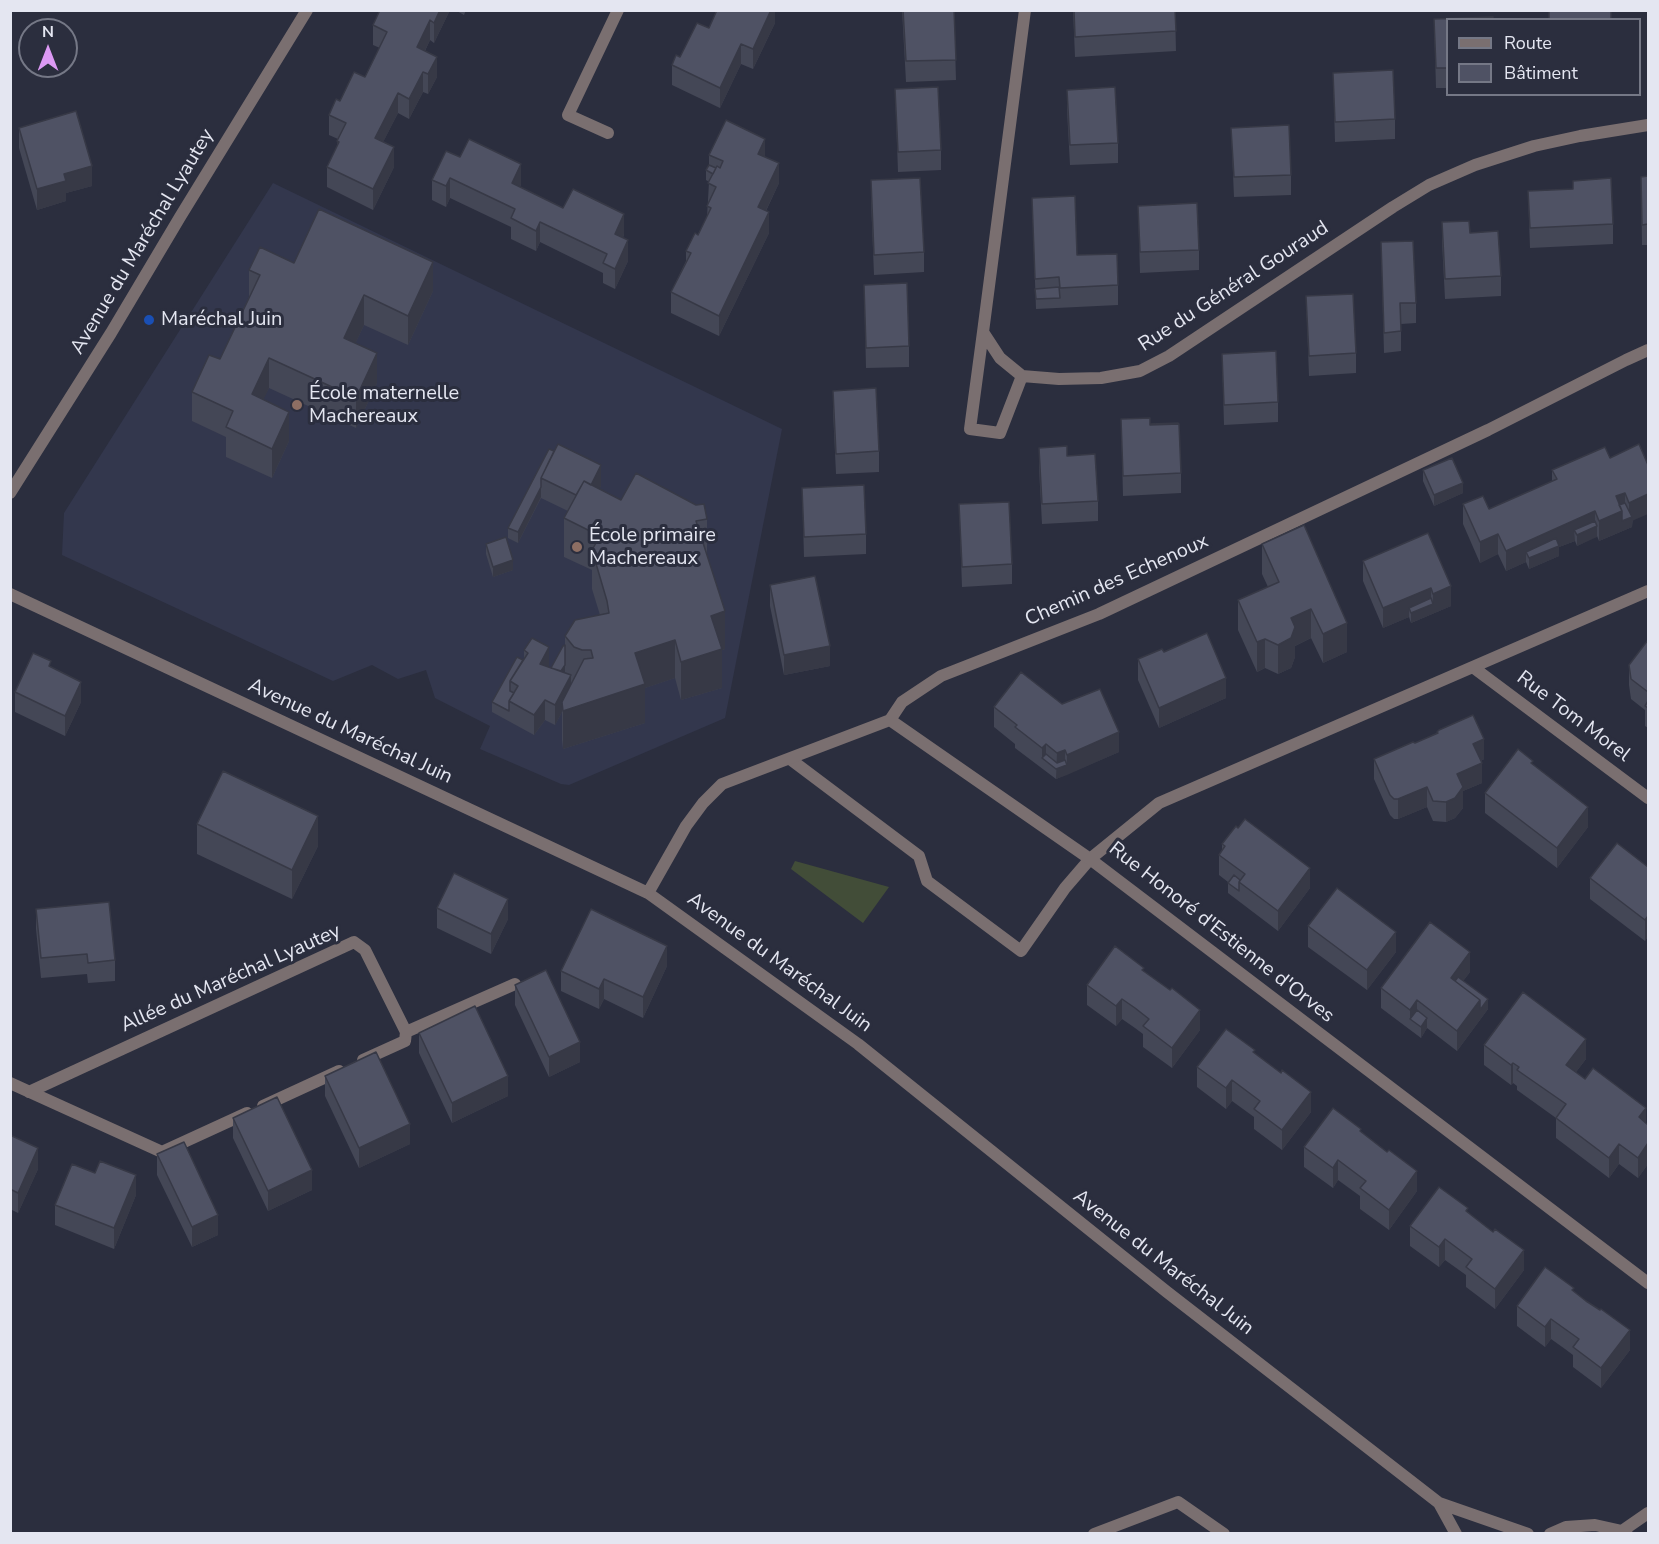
<!DOCTYPE html>
<html>
<head>
<meta charset="utf-8">
<style>
  body { margin:0 }
  #map { position:relative; width:1659px; height:1544px; overflow:hidden; background:#2b2e3e; font-family:"Nunito Sans",sans-serif }
  canvas { display:block }
  .frame { position:absolute; inset:0; border:12px solid #e4e6f1; pointer-events:none }
  .legend { position:absolute; left:1446px; top:18px; width:195px; height:78px; box-sizing:border-box; background:#2b2e3e; border:2px solid #757886; margin:0; padding:8px 10px; list-style:none; font-size:18px; color:#e4e6f1 }
  .legend li { display:flex; align-items:center; gap:12px; height:30px }
  .legend b { width:30px; border:2px solid #757886 }
  .north { position:absolute; left:18px; top:18px; width:60px; height:60px; box-sizing:border-box; background:#2b2e3e; border:2px solid #757886; border-radius:50%; rotate:0deg; font-size:16px; font-weight:700; line-height:24px; text-align:center; color:#e4e6f1 }
  .north::after { content:''; display:block; margin:auto; width:21px; height:27px; background:#dc99f4; clip-path:polygon(50% 0,100% 100%,50% 72%,0 100%) }
</style>
</head>
<body>
<div id="map">
<canvas width="1659" height="1544"></canvas>
<div class="frame"></div>
<ul class="legend">
<li><b style="height:8px;background:#7a6f70"></b>Route</li>
<li><b style="height:16px;background:#4f5264"></b>Bâtiment</li>
</ul>
<div class="north">N</div>
</div>
<script>
const context = document.querySelector('canvas').getContext('2d');
context.lineJoin = 'round';
function fill(path, color) { context.fillStyle = color; context.fill(path, 'evenodd'); }
const toPath = rows => new Path2D(rows.map(r => 'M' + r).join(''));
function stroke(path, color, width, dash) { context.strokeStyle = color; context.lineWidth = width; context.lineCap = dash ? 'butt' : 'round'; context.setLineDash(dash || []); context.stroke(path); }
function label(font, color, halo, rows, align = 'center') {
  context.font = font + ' "Nunito Sans",sans-serif'; context.lineWidth = 6; context.setLineDash([]); context.textBaseline = 'middle'; context.strokeStyle = halo; context.fillStyle = color; for (const [text, x, y, turn = 0] of rows) {
    context.save(); context.translate(x, y); context.rotate((+turn || 0) * Math.PI / 180); context.textAlign = isNaN(turn) ? turn : align; if (halo) context.strokeText(text, 0, 0); context.fillText(text, 0, 0); context.restore();
  }
}
fill(toPath([
  [273,183,782,429,725,718,569,785,561,784,480,749,490,726,435,698,426,670,398,679,372,665,333,681,62,555,64,513]
]), '#33374d');
fill(toPath([
  [795,861,889,887,863,923,791,869]
]), '#424d38');
stroke(toPath([
  [790,759,919,856,927,881,1021,951,1065,888,1090,859],
  [1094,1534,1178,1502,1224,1534]
]), '#7a6f70', 12);
stroke(toPath([
  [1025,10,983,332,1000,358,1022,376,1059,379,1101,378,1140,371,1169,356,1393,207,1429,185,1475,165,1534,146,1580,136,1648,125],
  [608,133,568,115,618,10],
  [983,332,970,429,1000,433,1022,376],
  [10,493,111,333,180,217,307,10],
  [1648,591,1159,803,1090,859,1648,1283],
  [10,594,648,893,858,1044,1167,1292,1439,1503,1528,1534],
  [1474,668,1648,798],
  [890,720,1090,859],
  [648,893,686,826,703,803,722,784,890,720,902,702,941,676,1099,614,1488,430,1626,360,1648,350],
  [406,1032,515,984],
  [10,1083,162,1152,247,1113],
  [29,1092,354,942,365,950,406,1032,405,1041,363,1060],
  [263,1106,339,1071],
  [1439,1503,1456,1534],
  [1622,1531,1648,1513],
  [1550,1534,1566,1527,1595,1525,1622,1531,1627,1534]
]), '#7a6f70', 12);
fill(toPath([
  [380,10,450,10,434,43,430,40,425,51,437,77,428,94,423,92,409,119,398,113,383,142,394,167,373,210,327,187,327,167,337,147,338,139,329,135,329,115,340,101,365,77,380,48,373,45,373,25],
  [455,10,466,10,464,15],
  [715,10,775,10,775,23,753,69,741,64,720,108,672,85,672,65,709,28,715,14],
  [902,10,954,10,956,80,906,82],
  [1073,10,1175,10,1176,51,1075,57],
  [1434,19,1448,20,1448,88,1436,88],
  [1333,73,1395,119,1395,139,1335,142],
  [895,89,941,150,941,170,898,172],
  [1067,90,1118,143,1118,163,1070,165,1067,110],
  [19,128,92,186,66,193,66,201,37,210,19,148],
  [1231,128,1291,175,1291,195,1234,197],
  [709,155,765,157,779,183,766,211,769,233,719,336,671,313,671,292,686,261,686,251,698,235,707,217,709,182,706,180,706,170,709,165],
  [460,157,521,184,520,187,563,208,624,234,623,238,628,261,615,289,603,283,603,273,540,242,536,251,511,239,511,227,450,198,446,207,432,200,432,180],
  [1648,176,1648,245,1642,245,1641,177],
  [871,180,924,252,924,272,874,275,871,200],
  [1528,191,1613,224,1613,244,1530,248],
  [1032,198,1077,255,1118,285,1118,305,1036,309],
  [1138,206,1199,250,1199,270,1140,273],
  [1442,222,1470,233,1501,276,1501,296,1445,299,1442,242],
  [1381,242,1416,303,1416,323,1401,324,1401,351,1384,353],
  [294,263,433,291,408,345,364,325,355,344,377,383,356,428,269,388,263,399,289,441,272,478,226,457,226,437,192,421,192,392,220,359,249,297,249,270],
  [864,285,909,346,909,367,866,368],
  [1306,296,1356,353,1356,373,1309,376],
  [1222,354,1278,402,1278,422,1224,425],
  [833,391,879,451,879,472,836,474,833,411],
  [1121,419,1150,424,1181,473,1181,493,1123,496],
  [1639,444,1632,527,1599,541,1597,536,1577,546,1575,541,1559,547,1559,556,1529,569,1526,562,1506,571,1498,554,1480,563,1463,524,1463,504,1489,509,1552,481,1552,470,1610,458],
  [1039,448,1067,456,1098,501,1098,521,1042,524,1039,468],
  [549,449,601,486,599,489,621,500,707,519,707,554,725,649,722,650,722,688,681,700,675,678,645,688,645,723,563,749,562,740,562,712,555,725,545,720,534,735,492,712,492,702,524,659,524,650,551,668,565,645,565,636,600,615,592,589,592,570,564,557,564,518,568,511,541,498,518,543,508,538,508,528],
  [1423,470,1463,493,1434,506,1423,481],
  [802,488,866,534,866,554,804,557],
  [959,504,1012,564,1012,584,962,587],
  [1428,533,1451,606,1411,623,1409,617,1383,628,1363,581,1363,561],
  [486,544,513,570,493,577,486,554],
  [1262,544,1347,652,1323,663,1311,638,1295,646,1295,657,1291,668,1278,674,1265,668,1257,672,1238,630,1238,600,1268,587,1262,574],
  [770,585,830,666,784,675,770,606],
  [1648,640,1648,728,1645,726,1645,710,1631,699,1629,685,1629,665],
  [1164,652,1226,698,1159,728,1138,680,1138,659],
  [51,667,81,702,65,736,15,712,15,692],
  [994,707,1119,752,1056,779,1015,748,1015,744,994,727],
  [1437,732,1484,759,1481,761,1482,783,1463,791,1463,808,1455,818,1446,822,1433,821,1427,807,1398,819,1394,819,1390,815,1374,779,1374,759,1415,743,1437,733],
  [1533,765,1588,827,1557,868,1485,813,1485,793],
  [197,824,318,846,292,899,197,854],
  [1222,844,1310,888,1278,931,1228,893,1228,882,1219,875,1219,855,1222,851],
  [1648,867,1648,936,1645,941,1590,899,1590,878],
  [437,908,508,919,491,954,437,928],
  [36,909,115,960,115,981,88,983,87,974,41,978,36,929],
  [1308,926,1396,952,1367,990,1308,947],
  [667,966,643,1018,604,999,599,1009,561,991,561,971],
  [1144,972,1200,1030,1172,1068,1143,1047,1143,1034,1135,1028,1122,1019,1116,1026,1087,1005,1087,985],
  [1470,972,1463,981,1488,1009,1457,1051,1427,1028,1421,1038,1381,1008,1381,988],
  [515,985,580,1062,549,1077,515,1005],
  [419,1033,508,1096,452,1123,419,1053],
  [1484,1045,1586,1059,1576,1072,1648,1125,1648,1164,1638,1178,1619,1164,1609,1178,1556,1138,1556,1118,1517,1090,1517,1086,1513,1083,1511,1085,1484,1065],
  [1255,1054,1311,1112,1282,1150,1254,1129,1254,1117,1232,1101,1226,1109,1197,1087,1197,1067],
  [325,1076,410,1144,359,1168,325,1096],
  [233,1118,312,1190,268,1211,233,1138],
  [1361,1133,1417,1191,1389,1230,1360,1209,1360,1196,1338,1180,1333,1188,1304,1167,1304,1147],
  [10,1135,38,1169,18,1213,10,1209],
  [157,1154,218,1235,192,1247,157,1175],
  [95,1173,136,1195,114,1249,55,1225,55,1205],
  [1468,1212,1524,1270,1495,1309,1466,1287,1466,1275,1445,1260,1439,1267,1410,1246,1410,1226],
  [1574,1292,1630,1350,1601,1388,1573,1367,1573,1355,1565,1349,1551,1339,1545,1347,1517,1326,1517,1306]
]), '#444756');
fill(toPath([
  [440,10,450,10,434,43,434,23],
  [771,10,775,10,775,23,753,69,753,49],
  [430,20,430,40,417,67,417,47],
  [741,44,741,64,720,108,720,88],
  [437,57,437,77,428,94,428,74],
  [423,72,423,92,409,119,409,99],
  [398,93,398,113,375,158,375,138],
  [765,139,765,159,758,154],
  [394,147,394,167,373,210,373,189],
  [779,163,779,183,758,227,758,207],
  [521,164,521,184,512,203,512,183],
  [92,166,92,186,66,193,66,201,37,210,37,189,64,174],
  [450,178,450,198,446,207,446,186],
  [769,212,769,233,719,336,719,316],
  [624,214,624,234,615,254,615,234],
  [540,222,540,242,536,251,536,231],
  [628,240,628,261,615,289,615,269],
  [433,262,433,291,408,345,408,316],
  [364,295,364,325,344,368,344,338],
  [377,353,377,383,356,428,356,398],
  [269,358,269,388,252,424,252,394],
  [289,412,289,441,272,478,272,449],
  [601,465,601,486,584,520,584,499],
  [1463,483,1463,493,1434,506,1434,495],
  [541,487,541,497,518,543,518,532],
  [1625,493,1625,513,1629,519,1629,503,1648,494,1648,514,1632,521,1632,527,1599,541,1599,521,1616,496],
  [1595,511,1595,527,1597,526,1597,537,1577,546,1577,535,1574,530,1575,541,1559,547,1559,556,1529,569,1529,558,1526,552,1526,562,1506,571,1506,551],
  [1498,534,1498,554,1480,563,1480,542],
  [513,560,513,570,493,577,493,567],
  [1451,586,1451,606,1411,623,1411,613,1409,608,1409,617,1383,628,1383,608,1431,588,1431,605,1433,604,1433,594],
  [1311,609,1311,638,1295,646,1295,657,1291,668,1278,674,1278,645,1291,618],
  [725,611,725,649,722,650,722,688,681,700,681,662,711,616],
  [1347,623,1347,652,1323,663,1323,634],
  [1265,639,1265,668,1257,672,1257,642],
  [675,640,675,678,645,688,645,723,563,749,563,711,635,653],
  [830,646,830,666,784,675,784,655],
  [549,647,549,668,540,664],
  [565,665,565,675,556,679],
  [571,675,571,695,562,702,562,712,555,725,555,705],
  [1226,678,1226,698,1159,728,1159,708],
  [81,682,81,702,65,736,65,716],
  [545,700,545,720,534,735,534,715],
  [1119,732,1119,752,1067,775,1067,755],
  [1484,739,1484,759,1473,765,1473,744],
  [1046,744,1046,761,1042,758,1042,748],
  [1065,750,1065,766,1067,765,1067,775,1056,779,1057,753],
  [1482,763,1482,783,1463,791,1463,808,1455,818,1446,822,1446,802,1457,774],
  [1427,787,1427,807,1398,819,1398,799],
  [1588,807,1588,827,1557,868,1557,848],
  [318,816,318,846,292,899,292,870],
  [1310,868,1310,888,1278,931,1278,911],
  [508,899,508,919,491,954,491,934],
  [1648,916,1648,936,1645,941,1645,920],
  [1396,932,1396,952,1367,990,1367,970],
  [667,946,667,966,643,1018,643,997],
  [1470,952,1470,972,1455,992,1451,978],
  [604,979,604,999,599,1009,599,989],
  [1122,999,1122,1019,1116,1026,1116,1006],
  [1488,999,1488,1009,1457,1051,1457,1031,1480,1000],
  [1417,1000,1417,1021,1410,1019,1410,1010],
  [1200,1010,1200,1030,1172,1068,1172,1048],
  [1427,1018,1427,1028,1421,1038,1421,1027],
  [1586,1039,1586,1059,1566,1085,1566,1065],
  [580,1042,580,1062,549,1077,549,1057],
  [1513,1063,1513,1083,1511,1085,1511,1065],
  [508,1076,508,1096,452,1123,452,1103],
  [1232,1080,1232,1101,1226,1109,1226,1088],
  [1311,1092,1311,1112,1282,1150,1282,1130],
  [1646,1108,1646,1128,1639,1117],
  [410,1124,410,1144,359,1168,359,1148],
  [1648,1143,1648,1164,1638,1178,1638,1158],
  [1619,1144,1619,1164,1609,1178,1609,1158],
  [38,1148,38,1169,18,1213,18,1193],
  [1338,1160,1338,1180,1333,1188,1333,1168],
  [312,1170,312,1190,268,1211,268,1191],
  [1417,1171,1417,1191,1389,1230,1389,1210],
  [136,1175,136,1195,114,1249,114,1228],
  [218,1215,218,1235,192,1247,192,1227],
  [1445,1239,1445,1260,1439,1267,1439,1247],
  [1524,1250,1524,1270,1495,1309,1495,1289],
  [1551,1319,1551,1339,1545,1347,1545,1327],
  [1630,1330,1630,1350,1601,1388,1601,1368]
]), '#373946');
const building = toPath([
  [380,10,440,10,434,23,430,20,417,47,437,57,428,74,423,72,409,99,398,93,375,138,394,147,373,189,327,167,339,142,337,141,346,123,329,115,336,99,340,101,354,72,365,77,387,32,373,25,380,10],
  [717,10,771,10,753,49,741,44,720,88,672,65,676,55,680,57,697,23,709,28,717,10],
  [903,10,954,10,956,60,906,61,903,10],
  [1074,10,1175,10,1176,31,1075,37,1074,10],
  [1549,10,1611,10,1611,20,1549,20,1549,10],
  [1493,17,1493,20,1448,20,1448,68,1436,68,1434,19,1493,17],
  [1393,70,1395,119,1335,122,1333,73,1393,70],
  [938,87,941,150,898,152,895,89,938,87],
  [1115,87,1118,143,1070,145,1067,90,1115,87],
  [76,111,92,166,64,174,66,181,37,189,19,128,76,111],
  [726,120,765,139,758,154,779,163,758,207,769,212,719,316,671,292,691,253,686,251,695,233,698,235,711,208,707,206,716,187,708,183,717,166,720,168,723,161,709,155,726,120],
  [1289,125,1291,175,1234,177,1231,128,1289,125],
  [469,139,521,164,512,183,563,208,573,189,624,214,615,234,628,240,615,269,603,263,607,254,540,222,536,231,511,218,515,209,450,178,446,186,432,180,446,151,460,157,469,139],
  [709,165,716,168,713,174,706,170,709,165],
  [1648,176,1648,224,1642,225,1641,177,1648,176],
  [920,178,924,252,874,255,871,180,920,178],
  [1611,178,1613,224,1530,228,1528,191,1573,189,1573,181,1611,178],
  [1075,196,1077,255,1117,254,1118,285,1060,288,1059,277,1035,279,1032,198,1075,196],
  [1197,203,1199,250,1140,252,1138,206,1197,203],
  [319,209,433,262,408,316,364,295,344,338,377,353,356,398,269,358,252,394,289,412,272,449,226,427,233,411,192,392,209,355,220,359,260,275,249,270,260,247,294,263,319,209],
  [1469,221,1470,233,1498,231,1501,276,1445,279,1442,222,1469,221],
  [1413,241,1416,303,1400,303,1401,331,1384,333,1381,242,1413,241],
  [907,283,909,346,866,348,864,285,907,283],
  [1059,287,1060,298,1036,299,1035,289,1059,287],
  [1353,294,1356,353,1309,356,1306,296,1353,294],
  [1276,351,1278,402,1224,405,1222,354,1276,351],
  [876,388,879,451,836,454,833,391,876,388],
  [1150,418,1150,425,1179,424,1181,473,1123,476,1121,419,1150,418],
  [1178,423,1179,424,1150,425,1150,424,1178,423],
  [558,444,601,465,591,485,584,481,576,495,541,478,558,444],
  [1639,444,1648,465,1648,494,1629,503,1625,493,1616,496,1622,511,1599,521,1595,511,1506,551,1498,534,1480,542,1463,504,1483,496,1489,509,1557,479,1552,470,1605,447,1610,458,1639,444],
  [1067,446,1067,456,1095,454,1098,501,1042,504,1039,448,1067,446],
  [549,449,554,451,541,478,541,487,518,532,508,528,549,449],
  [1452,458,1463,483,1434,495,1423,470,1452,458],
  [636,473,696,505,704,504,707,519,696,521,725,611,711,616,722,649,681,662,675,640,635,653,645,684,563,711,562,702,584,659,593,658,591,650,582,650,574,647,565,636,575,620,609,613,607,601,592,550,600,536,564,518,584,481,621,500,636,473],
  [864,485,866,534,804,537,802,488,864,485],
  [1009,502,1012,564,962,567,959,504,1009,502],
  [1625,503,1632,517,1622,521,1622,511,1619,505,1625,503],
  [1595,521,1597,526,1577,535,1574,530,1595,521],
  [1304,525,1347,623,1323,634,1311,609,1291,618,1295,627,1291,638,1278,645,1265,639,1257,642,1238,600,1279,582,1262,544,1304,525],
  [1428,533,1451,586,1433,594,1431,588,1383,608,1363,561,1428,533],
  [506,537,513,560,493,567,486,544,506,537],
  [1556,538,1559,546,1529,558,1526,552,1556,538],
  [815,576,830,646,784,655,770,585,815,576],
  [1431,598,1433,604,1411,613,1409,608,1431,598],
  [1207,633,1226,678,1159,708,1138,659,1162,649,1164,652,1207,633],
  [532,638,549,647,540,664,571,675,555,705,545,700,534,715,509,701,518,686,510,681,528,653,524,650,532,638],
  [1648,640,1648,692,1631,679,1629,665,1648,640],
  [565,645,565,665,561,671,551,668,563,646,565,645],
  [33,653,51,661,49,666,81,682,65,716,15,692,33,653],
  [517,657,523,660,510,681,510,691,514,693,509,701,509,711,492,702,517,657],
  [1021,672,1062,704,1100,689,1119,732,1067,755,1065,750,1057,753,1046,744,1042,748,1015,727,1017,725,994,707,1021,672],
  [1648,701,1648,708,1645,706,1648,701],
  [1473,715,1484,739,1473,744,1482,763,1457,774,1463,787,1455,798,1446,802,1433,801,1427,787,1398,799,1394,799,1390,795,1374,759,1413,742,1415,743,1438,733,1437,732,1439,730,1473,715],
  [1518,749,1533,761,1531,763,1588,807,1557,848,1485,793,1518,749],
  [1046,754,1057,763,1065,760,1067,765,1056,769,1042,758,1046,754],
  [223,771,318,816,292,870,197,824,223,771],
  [1245,819,1310,868,1278,911,1239,882,1245,874,1219,855,1225,846,1222,844,1236,826,1238,828,1245,819],
  [1617,843,1648,867,1648,916,1645,920,1590,878,1617,843],
  [454,873,508,899,491,934,437,908,454,873],
  [1234,875,1240,880,1239,882,1239,891,1228,883,1234,875],
  [1337,888,1396,932,1367,970,1308,926,1337,888],
  [109,902,115,960,88,963,87,954,41,958,36,909,109,902],
  [591,909,667,946,643,997,604,979,599,989,561,971,591,909],
  [1430,922,1470,952,1451,978,1480,1000,1457,1031,1417,1000,1410,1010,1381,988,1430,922],
  [1115,946,1144,968,1142,970,1170,990,1172,988,1200,1010,1172,1048,1143,1026,1149,1019,1135,1008,1122,999,1116,1006,1087,985,1115,946],
  [546,970,580,1042,549,1057,515,985,546,970],
  [1458,977,1488,999,1480,1010,1480,1000,1455,981,1458,977],
  [1523,992,1586,1039,1566,1065,1585,1079,1593,1068,1646,1108,1639,1117,1648,1125,1648,1143,1638,1158,1619,1144,1609,1158,1556,1118,1566,1104,1517,1070,1519,1067,1513,1063,1511,1065,1484,1045,1523,992],
  [475,1006,508,1076,452,1103,419,1033,475,1006],
  [1417,1010,1427,1018,1421,1027,1410,1019,1417,1010],
  [1226,1029,1255,1050,1253,1052,1281,1073,1282,1070,1311,1092,1282,1130,1254,1109,1260,1101,1232,1080,1226,1088,1197,1067,1226,1029],
  [376,1052,410,1124,359,1148,325,1076,376,1052],
  [277,1097,312,1170,268,1191,233,1118,277,1097],
  [1333,1108,1361,1129,1360,1131,1387,1152,1389,1150,1417,1171,1389,1210,1360,1188,1366,1181,1338,1160,1333,1168,1304,1147,1333,1108],
  [10,1135,38,1148,18,1193,10,1189,10,1135],
  [184,1142,218,1215,192,1227,157,1154,184,1142],
  [100,1161,136,1175,114,1228,55,1205,72,1164,95,1173,100,1161],
  [1439,1187,1468,1208,1466,1211,1493,1232,1495,1229,1524,1250,1495,1289,1466,1267,1472,1259,1445,1239,1439,1247,1410,1226,1439,1187],
  [1545,1267,1574,1288,1572,1290,1586,1301,1600,1310,1601,1309,1630,1330,1601,1368,1573,1347,1579,1339,1551,1319,1545,1327,1517,1306,1545,1267]
]);
fill(building, '#4f5264');
stroke(building, '#373946', 1.5);
for (const [x, y, r, color] of [
  [149,320,6,"#1a4fb4"],
  [297,405,6,"#8d6e63"],
  [577,547,6,"#8d6e63"]
]) { const dot = new Path2D(); dot.arc(x, y, r, 0, 2 * Math.PI); context.fillStyle = color; context.fill(dot); stroke(dot, '#2b2e3e', 2); }
label('20px', '#e4e6f1', '#2b2e3e', [
  ["Avenue du Maréchal Lyautey",143,242,-59],
  ["Rue du Général Gouraud",1234,287,-33],
  ["Chemin des Echenoux",1117,581,-24],
  ["Rue Tom Morel",1573,717,37],
  ["Avenue du Maréchal Juin",350,732,25],
  ["Rue Honoré d'Estienne d'Orves",1221,933,38],
  ["Avenue du Maréchal Juin",779,963,36],
  ["Allée du Maréchal Lyautey",231,979,-24],
  ["Avenue du Maréchal Juin",1163,1263,38]
]);
label('20px', '#e4e6f1', '#2b2e3e', [
  ["Maréchal Juin",161,320],
  ["École maternelle",309,394],
  ["Machereaux",309,417],
  ["École primaire",589,536],
  ["Machereaux",589,559]
], 'left');
</script>
</body>
</html>
